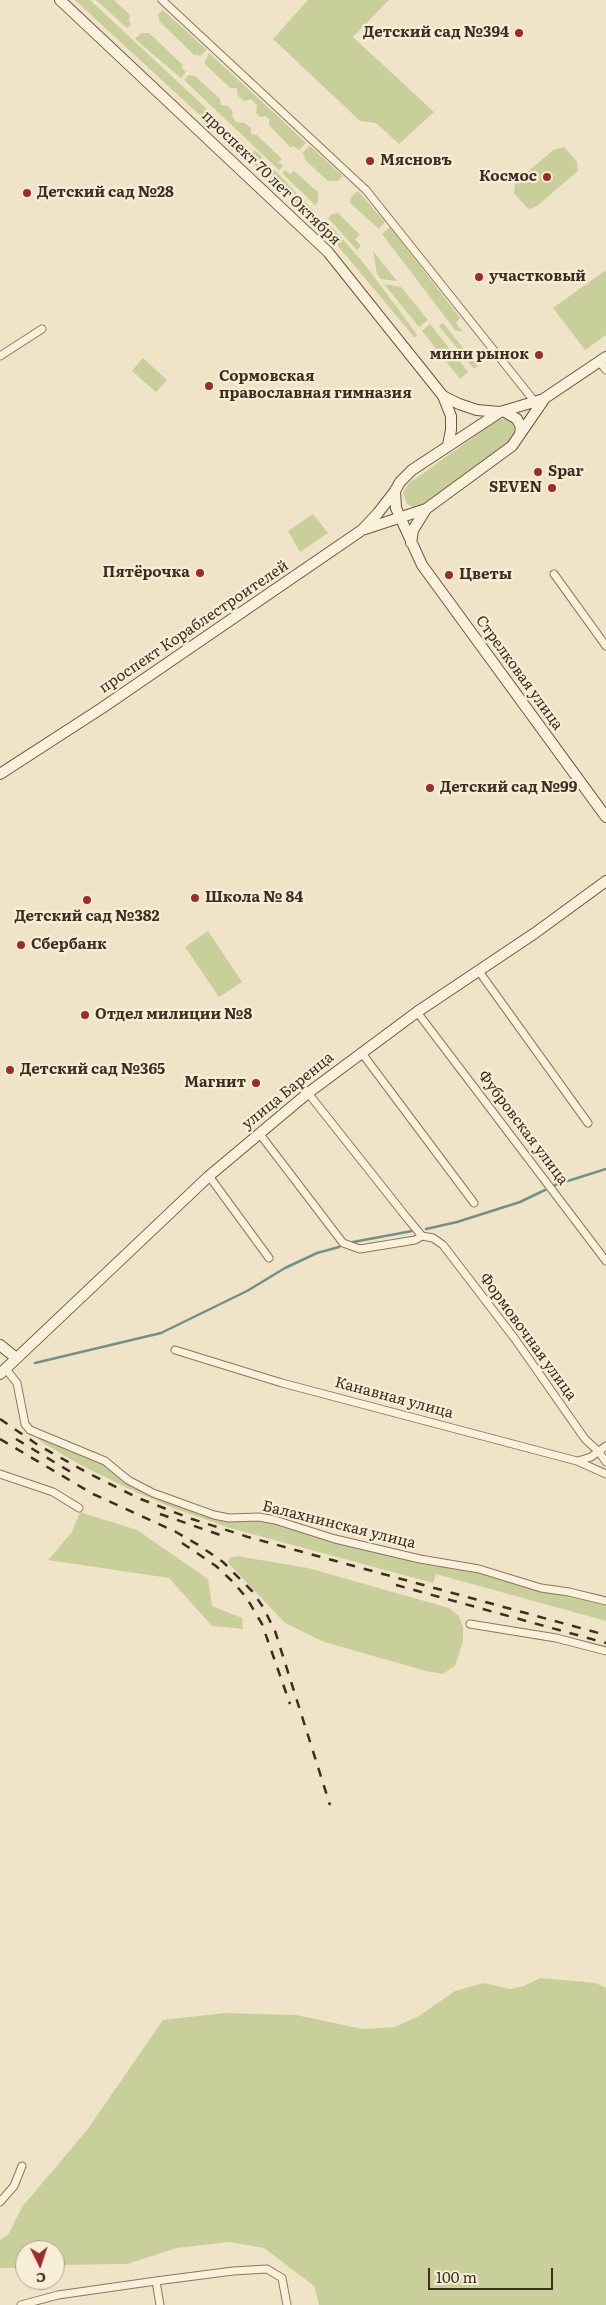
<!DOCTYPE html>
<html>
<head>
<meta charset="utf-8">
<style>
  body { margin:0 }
  #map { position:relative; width:606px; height:2305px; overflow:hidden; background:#f0e4c8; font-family:Literata,serif }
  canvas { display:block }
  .north { position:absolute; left:15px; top:2240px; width:50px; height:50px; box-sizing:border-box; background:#f7eed8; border:1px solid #ada18e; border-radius:50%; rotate:176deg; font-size:14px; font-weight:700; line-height:20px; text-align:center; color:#3d2e20 }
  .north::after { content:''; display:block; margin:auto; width:18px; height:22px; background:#9e2a2b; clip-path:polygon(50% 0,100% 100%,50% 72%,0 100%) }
  .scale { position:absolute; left:428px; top:2268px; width:125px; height:22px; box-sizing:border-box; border:2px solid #3d2e20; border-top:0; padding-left:6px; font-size:15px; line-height:18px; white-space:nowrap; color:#3d2e20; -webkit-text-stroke:4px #f7eed8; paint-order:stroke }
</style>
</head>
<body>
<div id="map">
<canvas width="606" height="2305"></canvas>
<div class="north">С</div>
<div class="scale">100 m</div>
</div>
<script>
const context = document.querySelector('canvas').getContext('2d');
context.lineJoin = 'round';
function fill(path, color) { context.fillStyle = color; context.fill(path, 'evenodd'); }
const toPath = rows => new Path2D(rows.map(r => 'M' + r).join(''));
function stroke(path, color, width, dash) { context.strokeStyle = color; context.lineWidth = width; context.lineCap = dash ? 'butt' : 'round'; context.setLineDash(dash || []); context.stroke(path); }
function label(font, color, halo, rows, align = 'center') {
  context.font = font + ' Literata,serif'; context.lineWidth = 4.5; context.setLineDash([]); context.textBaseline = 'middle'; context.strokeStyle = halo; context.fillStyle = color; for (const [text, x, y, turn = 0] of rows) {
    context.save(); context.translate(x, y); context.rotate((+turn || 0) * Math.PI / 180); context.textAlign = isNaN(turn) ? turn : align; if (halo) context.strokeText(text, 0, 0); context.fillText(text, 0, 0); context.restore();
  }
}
fill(toPath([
  [75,0,90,0,222,123,217,131],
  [96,0,114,0,130,15,129,21,131,24,127,28],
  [308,0,389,0,353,37,434,112,399,144,376,123,360,121,273,39],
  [163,10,207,50,200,56,196,54,194,55,160,22,158,14],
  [141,33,149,33,183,65,181,67,186,72,181,78,135,39],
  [209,53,270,109,306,143,299,150,293,146,291,148,269,125,269,119,266,116,260,117,256,113,257,105,251,99,244,101,238,96,237,88,230,88,204,63],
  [189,75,195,76,220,99,221,105,228,106,233,112,232,116,236,122,245,123,251,128,251,134,257,135,282,159,278,162,283,166,279,170,184,80],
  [310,146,343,176,338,181,328,181,304,159,305,157,302,153],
  [564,147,577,162,578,171,537,206,530,209,526,207,514,193,515,183,553,150],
  [255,150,313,210,309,215,247,158],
  [285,170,290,174,294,171,318,192,318,202,315,205,282,173],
  [358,191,385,222,379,229,350,203,351,197],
  [338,213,360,235,355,239,361,246,357,250,328,218,332,214],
  [328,223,361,260,396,306,417,335,415,338,327,233,324,229],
  [390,227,460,318,456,323,463,332,455,330,382,234],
  [373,251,397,281,381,279,377,274],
  [606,270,606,335,585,350,553,308],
  [384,284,401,287,428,320,419,327],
  [443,323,478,366,474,369,439,326],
  [430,324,468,372,460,379,422,331],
  [143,358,167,380,156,392,132,371],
  [499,419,508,419,514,426,515,434,510,443,424,505,415,508,407,504,403,493,408,484],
  [313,514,328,533,300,552,288,531],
  [208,931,242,982,219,997,185,947],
  [35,1434,106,1466,127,1482,217,1519,261,1520,284,1524,368,1550,436,1566,478,1572,540,1592,567,1595,606,1605,606,1621,436,1574,433,1583,230,1528,173,1508,125,1487,77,1463,40,1441],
  [80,1512,137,1530,208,1579,212,1606,242,1618,243,1629,212,1626,169,1578,48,1560,72,1532],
  [237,1556,308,1568,449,1608,459,1616,463,1627,463,1641,455,1666,443,1674,426,1671,324,1642,285,1623,231,1566,228,1562,230,1558],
  [540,1978,596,1983,606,1988,606,2305,319,2305,314,2286,264,2248,229,2242,177,2248,127,2264,59,2265,55,2268,55,2250,25,2250,25,2268,0,2268,0,2240,8,2235,22,2207,87,2130,163,2020,225,2013,296,2015,363,2029,395,2027,419,2016,455,1991,484,1983,510,1989,524,1986]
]), '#c9cf9b');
stroke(toPath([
  [555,1185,606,1169],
  [426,1229,457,1222,520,1202,545,1190],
  [353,1242,412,1231],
  [35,1363,161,1333,247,1291,285,1268,317,1253,339,1247]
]), '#6f938a', 2.5);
const street = toPath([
  [162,0,366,190,535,402],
  [0,356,42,329],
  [599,361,606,370],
  [554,574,606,646],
  [478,970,588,1123],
  [417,1012,606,1261],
  [361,1052,474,1203],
  [308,1093,407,1218,422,1236,433,1238,443,1245,515,1339,585,1439,599,1452,606,1462],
  [259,1133,343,1243,360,1249,415,1240,422,1236],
  [209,1176,269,1258],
  [175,1350,282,1383,577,1461,606,1474],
  [5,1368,17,1383,25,1424,30,1430,105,1461,128,1480,153,1493,214,1515,229,1518,259,1517,275,1520,335,1539,420,1559,479,1569,541,1588,569,1592,606,1601],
  [578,1461,591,1457,606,1446],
  [0,1474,53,1492,79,1508],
  [470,1624,556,1638,606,1651],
  [0,2202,14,2186,22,2166],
  [156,2281,233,2271,267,2269,282,2278,287,2305],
  [21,2305,58,2295,156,2281,160,2305]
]);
const secondary = toPath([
  [60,0,328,252,443,396,451,416,451,430,448,445],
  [443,396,459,404,477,410,500,412,544,399],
  [500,412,412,470,400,482,395,491,396,508,422,565,606,817],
  [505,412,517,419,521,427,520,434],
  [365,529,426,509,512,446,545,398,606,357],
  [411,543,413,530,426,509],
  [0,774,102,708,362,530,378,513,395,491],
  [0,1345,15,1357],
  [0,1374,209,1176,308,1093,417,1012,535,933,606,881]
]);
stroke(street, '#8d765c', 9);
stroke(secondary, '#6f573f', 12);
stroke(street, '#faf1dc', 7);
stroke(secondary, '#faf1dc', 10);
stroke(toPath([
  [0,1419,38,1445,86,1472,138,1498,192,1519,248,1537,606,1635],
  [0,1439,93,1494,176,1532,200,1546,223,1562,252,1591,263,1607,275,1631,330,1805],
  [16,1439,74,1474],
  [160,1514,223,1536],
  [182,1543,216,1566,232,1581,246,1597,262,1624,290,1704],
  [396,1585,606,1643]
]), '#3d2e20', 2.5, [9, 9]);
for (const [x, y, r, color] of [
  [519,33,5,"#9e2a2b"],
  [370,161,5,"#9e2a2b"],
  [547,177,5,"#9e2a2b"],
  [27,193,5,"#9e2a2b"],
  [479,277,5,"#9e2a2b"],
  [539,355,5,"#9e2a2b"],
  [209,386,5,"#9e2a2b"],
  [538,472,5,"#9e2a2b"],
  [552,488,5,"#9e2a2b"],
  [200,573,5,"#9e2a2b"],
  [449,575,5,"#9e2a2b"],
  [430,788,5,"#9e2a2b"],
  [195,898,5,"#9e2a2b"],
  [87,900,5,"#9e2a2b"],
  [21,945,5,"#9e2a2b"],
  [85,1015,5,"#9e2a2b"],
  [10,1070,5,"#9e2a2b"],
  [256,1083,5,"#9e2a2b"]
]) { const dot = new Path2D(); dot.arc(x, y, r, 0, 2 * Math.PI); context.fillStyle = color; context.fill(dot); stroke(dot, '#f7eed8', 2); }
label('bold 15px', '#3d2e20', '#f7eed8', [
  ["Детский сад №394",509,33,"right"],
  ["Мясновъ",380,161],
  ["Космос",537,177,"right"],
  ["Детский сад №28",37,193],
  ["участковый",489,277],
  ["мини рынок",529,355,"right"],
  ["Сормовская",219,377],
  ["православная гимназия",219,394],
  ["Spar",548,472],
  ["SEVEN",542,488,"right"],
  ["Пятёрочка",190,573,"right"],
  ["Цветы",459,575],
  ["Детский сад №99",440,788],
  ["Школа № 84",205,898],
  ["Детский сад №382",87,917,"center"],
  ["Сбербанк",31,945],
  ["Отдел милиции №8",95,1015],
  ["Детский сад №365",20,1070],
  ["Магнит",246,1083,"right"]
], 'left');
label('15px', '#3d2e20', '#f7eed8', [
  ["проспект 70 лет Октября",271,178,44],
  ["проспект Кораблестроителей",194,627,-34],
  ["Стрелковая улица",519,673,54],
  ["улица Баренца",288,1091,-39],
  ["Фубровская улица",523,1128,53],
  ["Формовочная улица",528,1337,54],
  ["Канавная улица",394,1398,15],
  ["Балахнинская улица",339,1525,14]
]);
</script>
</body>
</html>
